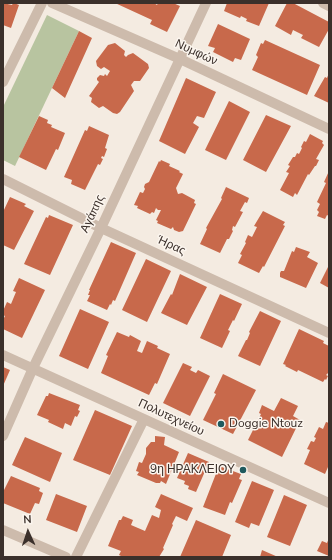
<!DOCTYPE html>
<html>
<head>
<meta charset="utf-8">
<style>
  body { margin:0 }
  #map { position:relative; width:332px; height:560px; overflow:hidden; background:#f4ebe1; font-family:"Nunito Sans",sans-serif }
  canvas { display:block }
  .frame { position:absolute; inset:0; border:4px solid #3b302b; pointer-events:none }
  .north { position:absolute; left:8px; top:512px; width:40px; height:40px; -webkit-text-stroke:3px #fbf5ee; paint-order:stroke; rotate:357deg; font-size:11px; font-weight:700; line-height:16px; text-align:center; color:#3b302b }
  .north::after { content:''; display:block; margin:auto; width:14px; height:18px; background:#3b302b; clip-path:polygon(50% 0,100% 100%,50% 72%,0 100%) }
</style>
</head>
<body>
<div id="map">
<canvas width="332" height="560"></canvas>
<div class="frame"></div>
<div class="north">N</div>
</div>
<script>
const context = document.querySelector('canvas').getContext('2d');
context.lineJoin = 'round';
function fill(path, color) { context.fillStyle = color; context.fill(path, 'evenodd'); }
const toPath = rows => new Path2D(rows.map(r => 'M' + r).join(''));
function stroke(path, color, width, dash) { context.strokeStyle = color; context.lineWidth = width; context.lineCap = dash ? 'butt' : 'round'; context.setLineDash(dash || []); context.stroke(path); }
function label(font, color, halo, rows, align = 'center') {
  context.font = font + ' "Nunito Sans",sans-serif'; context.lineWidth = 3; context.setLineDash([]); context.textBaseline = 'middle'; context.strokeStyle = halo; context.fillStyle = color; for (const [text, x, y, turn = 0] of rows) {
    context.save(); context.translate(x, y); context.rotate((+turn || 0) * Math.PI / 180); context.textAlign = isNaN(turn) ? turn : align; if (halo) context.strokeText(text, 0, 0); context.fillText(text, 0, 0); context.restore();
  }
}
fill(toPath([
  [47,15,79,31,15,166,3,160,3,107]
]), '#b8c4a0');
fill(toPath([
  [3,3,12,5,13,3,14,3,19,5,11,28,3,25],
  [115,3,154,3,157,5,158,3,173,3,180,6,167,32,150,24,152,20],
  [227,3,269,3,259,26,246,21,247,19,241,16,240,18,224,11],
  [287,3,293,3,329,22,329,29,319,47,301,38,303,35,293,30,291,35,275,26],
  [218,24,250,39,241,60,235,58,233,62,213,52,215,48,208,46],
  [79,31,92,38,65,98,52,88],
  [265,40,320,65,307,95,252,70,258,57,256,55,261,43,263,44],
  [115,43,125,51,124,55,126,57,128,55,133,53,148,64,149,68,140,81,134,81,131,85,134,91,120,112,117,114,113,113,103,106,99,108,91,102,92,98,89,96,99,82,97,80,97,78,100,75,104,76,105,74,107,76,110,71,104,67,101,69,97,66,96,61,108,45],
  [329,73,329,103,314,96,325,77,327,78],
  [186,78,216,92,204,118,197,116,193,123,199,127,185,154,159,141],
  [229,101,250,112,226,160,205,150],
  [266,115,291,126,266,172,243,160],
  [39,116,48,120,47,123,52,125,51,127,65,133,58,150,56,149,46,170,19,157],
  [89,126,109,135,105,148,107,149,104,157,102,156,101,158,103,159,100,165,98,164,85,190,71,184,72,180,64,177,85,130,87,131],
  [310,134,323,141,322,143,324,145,316,159,319,160,316,166,315,166,309,175,308,174,297,195,295,193,293,197,280,190,289,173,286,172,290,166,288,165,293,157,295,157,297,153,299,154,302,148,301,147,304,141,306,142],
  [161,160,170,164,169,166,180,171,179,172,183,174,176,188,178,194,182,193,195,200,194,203,196,204,183,231,179,232,174,230,173,227,171,229,157,223,158,221,156,220,161,210,158,210,156,208,154,213,152,212,150,214,137,208,138,206,134,205,140,192,143,193,145,189,144,187,145,184,149,182,159,161,160,162],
  [329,171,329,216,327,215,325,219,317,216,319,212,317,210,320,204,317,202,326,183,324,182],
  [226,187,249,198,247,203,245,202,240,211,243,212,235,227,233,226,232,230,233,231,229,239,227,239,220,253,200,244,207,229,206,228,222,199,221,198],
  [10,197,26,204,24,206,34,211,14,250,3,245,3,212],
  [263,211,285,222,283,225,285,226,264,267,263,266,259,273,238,263,242,255,240,254,246,243,245,242,248,235,252,237,257,227,254,226],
  [49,215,73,225,50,275,24,264,46,217,48,218],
  [111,242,136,253,115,301,113,300,111,305,110,304,107,310,87,301,90,295,88,295,90,290,89,290],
  [296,247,310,252,307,257,318,263,306,288,280,277,280,273,281,271,284,271,292,251,294,252],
  [146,259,171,271,147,322,122,310],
  [329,265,329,288,320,283],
  [180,274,207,287,187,325,161,313,171,294,172,295],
  [19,278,45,290,22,338,3,329,3,320,5,316,3,315,3,311,7,302,11,304,16,292,13,291],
  [220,294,242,304,234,321,233,320,228,330,230,331,222,348,200,338],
  [80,309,109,322,88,369,59,356],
  [260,311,281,321,260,366,238,356,246,340,247,340,250,333,249,332],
  [299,329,324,341,323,343,329,346,329,372,326,375,328,376,326,380,325,379,323,382,298,370,297,372,285,366,286,365,283,364],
  [117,332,129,337,130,335,141,341,137,351,142,353,147,341,158,346,157,348,170,354,157,384,155,383,149,395,101,373,108,356,106,355],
  [183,363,192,367,190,370,196,373,198,370,210,376,190,416,163,403],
  [3,367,10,370,3,386],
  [223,374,256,390,233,434,203,420,216,394,214,393],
  [49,393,80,405,78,410,80,411,77,417,75,416,71,426,65,423,63,429,48,422,49,420,37,415,46,396,48,396],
  [281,398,298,406,293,416,300,420,282,457,248,440,261,414,259,413,262,405,274,411],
  [95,410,132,426,110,475,73,460],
  [326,422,329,423,329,467,328,467,325,474,304,464,310,450,307,449,311,441,314,442,316,438,314,437,319,427,323,429],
  [155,436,165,437,164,445,179,452,166,484,161,481,160,483,156,483,137,475,139,472,136,471,139,462,142,463,146,454,146,448,151,442,155,442],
  [25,437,62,453,50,482,12,465],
  [188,453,209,462,196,492,188,489,189,486,184,484,185,481,177,478],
  [219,466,241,474,239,479,242,480,232,503,230,502,225,515,203,507],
  [11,476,40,488,39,491,43,493,39,504,35,503,30,514,3,503,3,492],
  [252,481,274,490,259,526,251,523,249,528,235,522],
  [56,494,87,506,77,532,46,520],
  [161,494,193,508,187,521,176,516,172,524,173,525,163,548,164,549,159,557,123,557,119,555,121,551,108,546,119,520,121,520,123,516,133,520,131,525,145,531,152,515,159,518,161,510,155,507],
  [284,495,307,505,290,546,267,537],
  [196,520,231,535,222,557,180,557],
  [329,538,329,556,317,551,322,541,327,543],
  [262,550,278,557,260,557]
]), '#c8694b');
stroke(toPath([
  [52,3,180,59,329,129],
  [323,3,329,6],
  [3,82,42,3],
  [3,179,101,228,329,333],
  [3,355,329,503],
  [3,436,33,368,101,228,206,3],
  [3,530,66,557],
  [76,557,144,419]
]), '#cdbbac', 10);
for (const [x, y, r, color] of [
  [221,424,4,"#1f5a5e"],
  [243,470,4,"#1f5a5e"]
]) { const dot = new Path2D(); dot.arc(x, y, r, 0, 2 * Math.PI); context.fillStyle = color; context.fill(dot); stroke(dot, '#fbf5ee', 1.5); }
label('12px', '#3b302b', '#fbf5ee', [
  ["Νυμφών",196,53,25],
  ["Αγάπης",93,214,-65],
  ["Ήρας",171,246,25],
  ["Πολυτεχνείου",171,418,25]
]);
label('12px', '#3b302b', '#fbf5ee', [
  ["Doggie Ntouz",229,424],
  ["9η ΗΡΑΚΛΕΙΟΥ",235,470,"right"]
], 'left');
</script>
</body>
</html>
